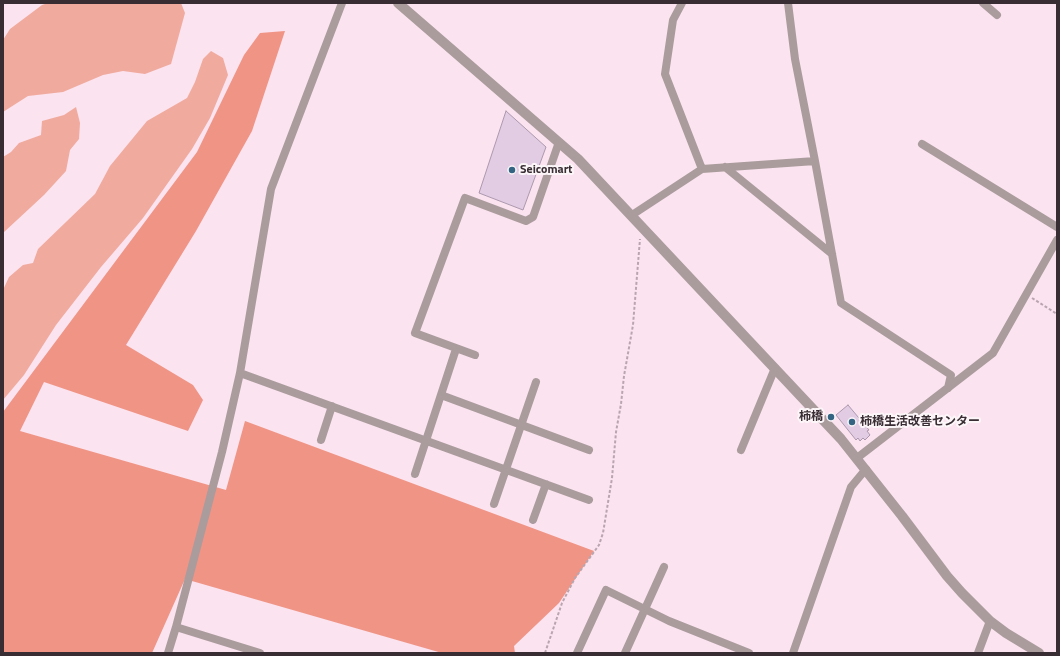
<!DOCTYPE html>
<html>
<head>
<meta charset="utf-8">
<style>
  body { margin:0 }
  #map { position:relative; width:1060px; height:656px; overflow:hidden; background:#fbe3ef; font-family:"Titillium Web",sans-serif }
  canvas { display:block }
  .frame { position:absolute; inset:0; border:4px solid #382d33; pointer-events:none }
</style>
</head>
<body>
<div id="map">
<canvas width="1060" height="656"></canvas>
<div class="frame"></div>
</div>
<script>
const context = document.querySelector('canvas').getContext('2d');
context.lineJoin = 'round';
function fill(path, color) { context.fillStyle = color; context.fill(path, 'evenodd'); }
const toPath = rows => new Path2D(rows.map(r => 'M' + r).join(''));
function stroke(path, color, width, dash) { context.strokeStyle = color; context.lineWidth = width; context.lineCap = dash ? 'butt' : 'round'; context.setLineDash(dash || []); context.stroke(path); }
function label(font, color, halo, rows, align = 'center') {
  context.font = font + ' "Titillium Web","Noto Sans JP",sans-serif'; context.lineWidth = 4; context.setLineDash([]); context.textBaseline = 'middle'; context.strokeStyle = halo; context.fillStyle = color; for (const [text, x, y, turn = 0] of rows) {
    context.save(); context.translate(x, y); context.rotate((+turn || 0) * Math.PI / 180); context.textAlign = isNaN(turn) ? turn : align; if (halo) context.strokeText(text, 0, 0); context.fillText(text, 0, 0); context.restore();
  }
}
fill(toPath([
  [48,3,181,3,185,13,171,64,145,74,123,71,103,75,63,92,28,96,3,112,3,40,10,29,42,5],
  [211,51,223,58,228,75,210,118,192,149,143,218,101,267,56,325,24,375,3,400,3,290,9,277,23,265,33,263,38,249,95,194,110,166,147,121,187,98,195,82,203,59],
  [76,107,80,123,79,139,70,150,66,171,44,195,3,233,3,157,11,152,19,143,41,135,42,121,64,115]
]), '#f0aa9e');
fill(toPath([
  [285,31,252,131,196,231,126,345,193,385,203,400,188,431,44,382,20,431,226,490,245,421,594,551,559,603,514,646,515,653,442,653,185,579,152,653,3,653,3,412,197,152,244,55,260,33]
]), '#f09485');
const building = toPath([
  [506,111,546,147,523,210,479,193,506,111],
  [848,405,869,430,867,431,870,435,865,440,863,438,860,441,858,438,856,440,836,415,848,405]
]);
fill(building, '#e1cce3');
stroke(building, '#ac98ae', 1);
stroke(toPath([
  [1032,298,1057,314],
  [545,653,562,603,575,578,599,545,603,533,612,478,616,432,621,404,624,376,633,325,640,239]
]), '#b9a5af', 2, [3, 2]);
stroke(toPath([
  [788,3,795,59,815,161,841,303,951,375,948,388],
  [983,3,997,15],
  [922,144,1057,227],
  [725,167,832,254],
  [702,169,815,161],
  [632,215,702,169,665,74,673,20,682,3],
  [475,355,415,333,465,198,526,221,533,217,559,142],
  [240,373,589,500],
  [441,395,589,450],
  [321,440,332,406],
  [741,450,775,368],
  [857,458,993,353,1057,240],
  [415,474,456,349],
  [494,504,536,382],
  [533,520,546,484],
  [176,627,260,653],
  [168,653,176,627,222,452,240,373,271,189,342,3],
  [577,653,606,590,669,621,749,653],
  [625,653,664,567],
  [793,653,851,487,866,469],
  [978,653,990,621]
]), '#aa9b9d', 8);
stroke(toPath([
  [398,3,578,159,841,439,902,516,947,576,962,593,990,621,1006,633,1039,653]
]), '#aa9b9d', 10);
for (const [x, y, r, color] of [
  [512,170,4,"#336582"],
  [831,417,4,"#336582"],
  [852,422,4,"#336582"]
]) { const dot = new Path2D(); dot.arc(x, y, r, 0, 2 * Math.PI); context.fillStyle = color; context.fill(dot); stroke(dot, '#fcf6f9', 1.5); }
label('bold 12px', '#382d33', '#fcf6f9', [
  ["Seicomart",520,170],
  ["柿橋",823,417,"right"],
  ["柿橋生活改善センター",860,422]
], 'left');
</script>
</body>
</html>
